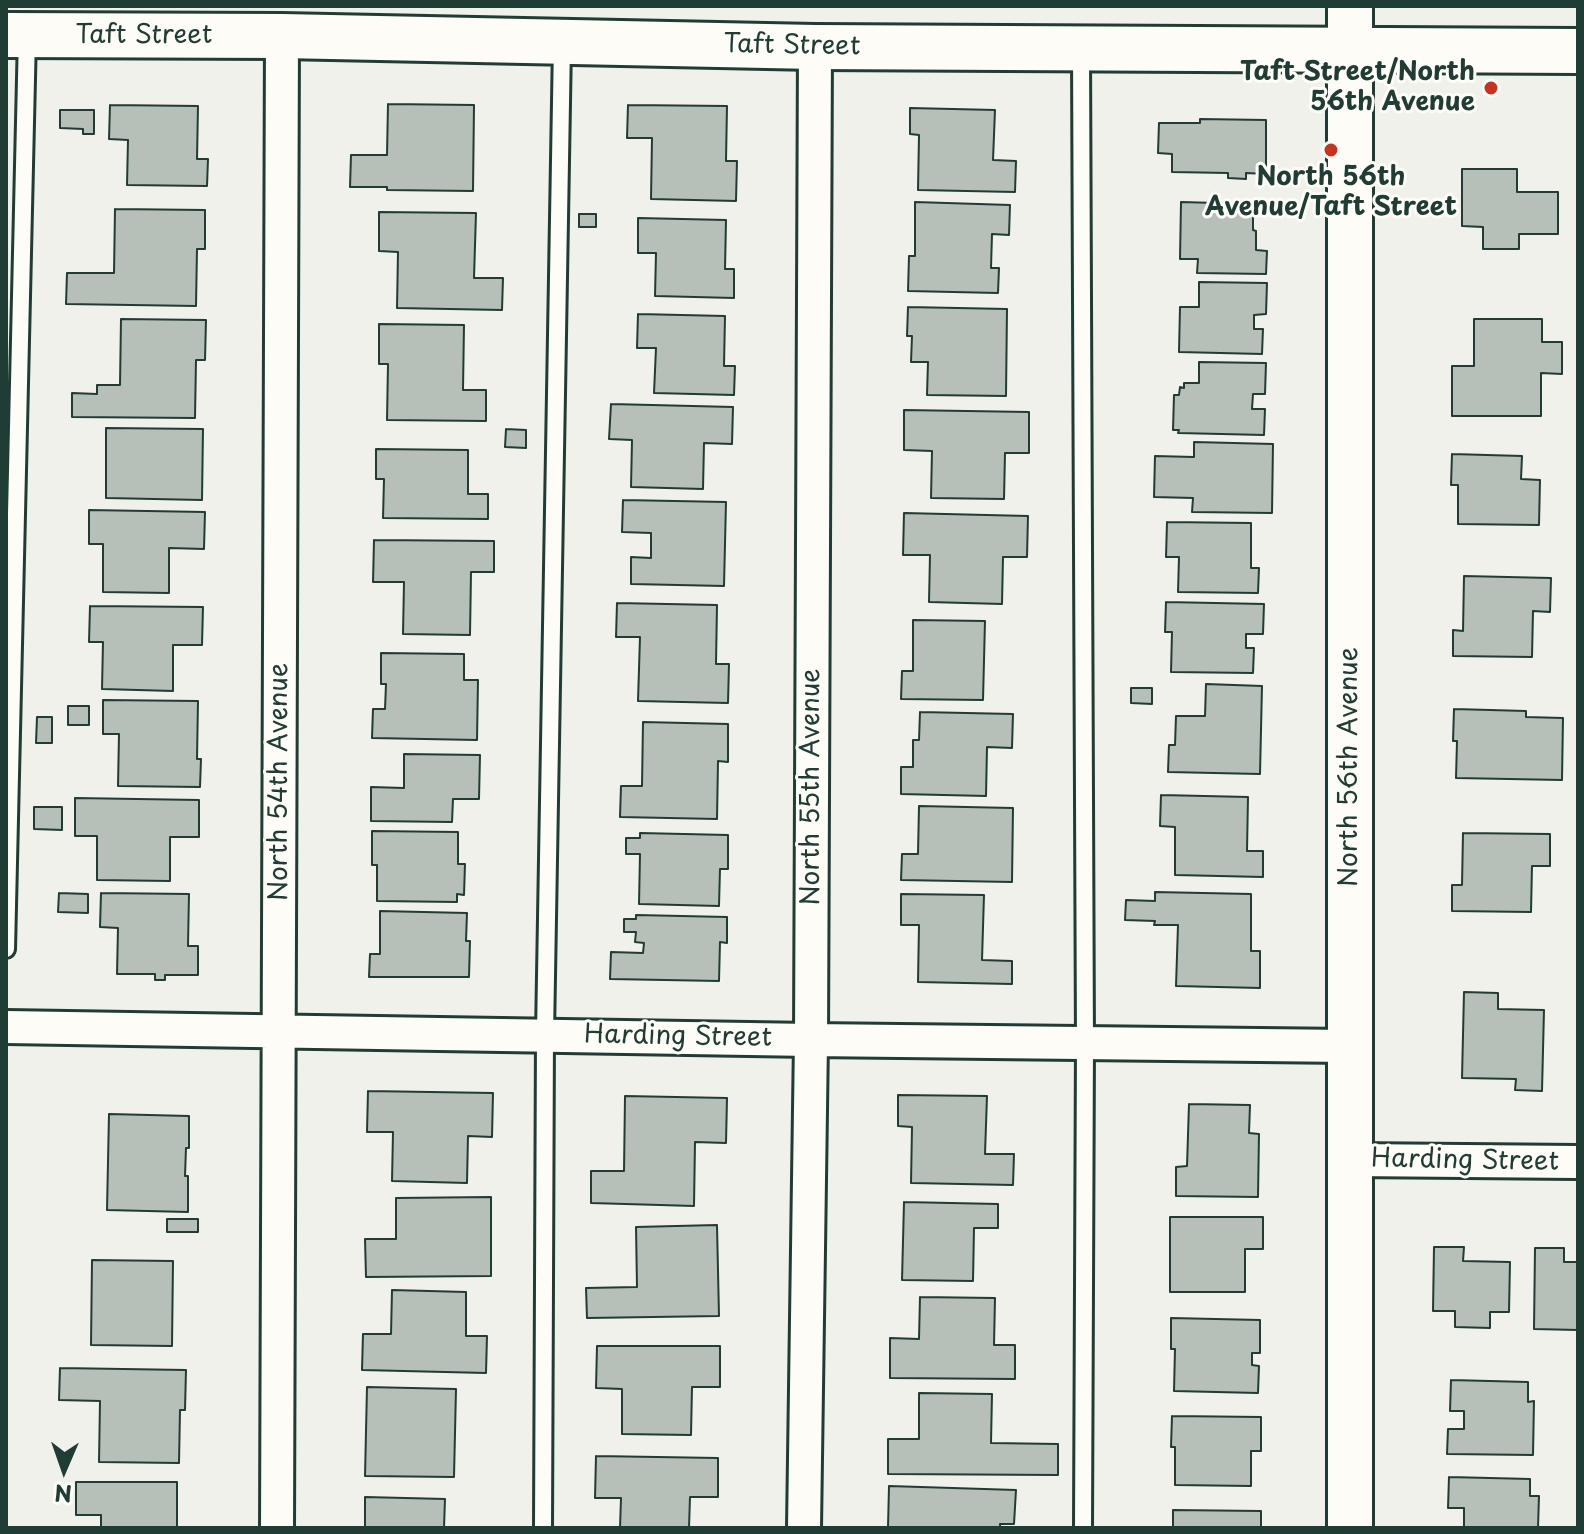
<!DOCTYPE html>
<html>
<head>
<meta charset="utf-8">
<style>
  body { margin:0 }
  #map { position:relative; width:1584px; height:1534px; overflow:hidden; background:#f0f1eb; font-family:"Playpen Sans",sans-serif }
  canvas { display:block }
  .frame { position:absolute; inset:0; border:8px solid #1f3d34; pointer-events:none }
  .north { position:absolute; left:24px; top:1430px; width:80px; height:80px; -webkit-text-stroke:6px #fdfcf7; paint-order:stroke; rotate:182deg; font-size:22px; font-weight:700; line-height:32px; text-align:center; color:#1f3d34 }
  .north::after { content:''; display:block; margin:auto; width:28px; height:36px; background:#1f3d34; clip-path:polygon(50% 0,100% 100%,50% 72%,0 100%) }
</style>
</head>
<body>
<div id="map">
<canvas width="1584" height="1534"></canvas>
<div class="frame"></div>
<div class="north">N</div>
</div>
<script>
const context = document.querySelector('canvas').getContext('2d');
context.lineJoin = 'round';
function fill(path, color) { context.fillStyle = color; context.fill(path, 'evenodd'); }
const toPath = rows => new Path2D(rows.map(r => 'M' + r).join(''));
function stroke(path, color, width, dash) { context.strokeStyle = color; context.lineWidth = width; context.lineCap = dash ? 'butt' : 'round'; context.setLineDash(dash || []); context.stroke(path); }
function label(font, color, halo, rows, align = 'center') {
  context.font = font + ' "Playpen Sans",sans-serif'; context.lineWidth = 6; context.setLineDash([]); context.textBaseline = 'middle'; context.strokeStyle = halo; context.fillStyle = color; for (const [text, x, y, turn = 0] of rows) {
    context.save(); context.translate(x, y); context.rotate((+turn || 0) * Math.PI / 180); context.textAlign = isNaN(turn) ? turn : align; if (halo) context.strokeText(text, 0, 0); context.fillText(text, 0, 0); context.restore();
  }
}
const building = toPath([
  [388,104,474,105,473,191,387,190,387,187,350,187,351,155,387,155,388,104],
  [110,105,198,106,197,159,208,159,207,186,127,185,128,140,109,139,110,105],
  [628,105,727,106,726,161,737,161,736,201,651,199,652,138,627,138,628,105],
  [910,108,995,110,993,160,1016,161,1015,192,918,190,919,135,910,134,910,108],
  [60,110,94,110,94,134,83,134,83,129,60,128,60,110],
  [1200,119,1266,120,1266,174,1246,173,1246,179,1228,178,1228,173,1172,172,1172,154,1158,153,1159,123,1200,123,1200,119],
  [1462,169,1517,169,1517,192,1558,192,1558,234,1519,234,1519,249,1483,249,1483,227,1462,226,1462,169],
  [915,202,1010,205,1009,235,992,234,991,268,999,268,998,293,908,291,909,256,915,256,915,202],
  [1181,202,1253,204,1253,230,1256,231,1256,250,1267,251,1266,274,1197,273,1198,259,1180,259,1181,202],
  [115,209,205,210,205,249,197,249,196,306,66,304,67,273,114,273,115,209],
  [379,212,476,213,474,278,503,278,502,310,397,308,398,252,379,251,379,212],
  [579,214,596,214,596,227,579,227,579,214],
  [638,218,726,220,725,269,734,269,734,298,655,296,656,253,638,253,638,218],
  [1199,282,1267,283,1266,314,1254,315,1254,329,1263,329,1262,354,1179,352,1180,307,1199,307,1199,282],
  [908,307,1007,309,1006,396,927,395,928,362,911,362,912,336,907,336,908,307],
  [638,314,725,316,724,366,735,366,734,395,654,393,656,348,637,348,638,314],
  [121,319,206,320,205,360,196,360,195,418,72,417,72,393,97,394,97,385,120,385,121,319],
  [1474,319,1542,319,1542,342,1562,342,1562,374,1541,373,1541,416,1452,416,1452,366,1474,366,1474,319],
  [379,324,464,325,463,390,486,390,486,421,387,420,388,364,379,364,379,324],
  [1199,362,1266,363,1265,394,1253,394,1252,409,1265,409,1264,435,1178,433,1179,430,1173,430,1174,395,1179,395,1180,387,1184,388,1184,383,1199,383,1199,362],
  [611,404,733,407,732,444,704,443,703,489,631,487,632,440,609,439,611,404],
  [904,410,1029,412,1029,453,1005,453,1004,499,931,498,932,451,904,450,904,410],
  [106,428,203,429,202,500,106,498,106,428],
  [506,429,526,430,526,448,505,447,506,429],
  [1194,442,1273,444,1272,513,1192,512,1193,498,1154,497,1155,456,1194,457,1194,442],
  [376,449,468,450,468,494,488,494,488,519,383,518,384,479,376,479,376,449],
  [1452,454,1522,456,1521,479,1540,480,1539,525,1458,524,1458,485,1451,485,1452,454],
  [623,500,726,502,724,586,631,584,631,557,651,558,651,533,622,532,623,500],
  [89,510,205,512,204,549,169,548,169,593,103,592,103,544,89,544,89,510],
  [904,513,1028,516,1027,557,1003,557,1002,604,929,602,930,555,903,555,904,513],
  [1167,522,1251,523,1251,568,1259,568,1258,593,1178,592,1179,557,1166,557,1167,522],
  [374,540,494,541,494,572,471,572,470,635,403,634,404,582,373,582,374,540],
  [1464,576,1551,578,1550,612,1533,611,1532,657,1453,656,1453,630,1463,631,1464,576],
  [1166,602,1264,604,1263,634,1246,634,1246,648,1254,648,1253,673,1171,672,1172,632,1165,632,1166,602],
  [617,603,717,605,716,664,729,664,728,703,638,701,640,637,616,637,617,603],
  [90,606,203,607,202,645,173,645,173,691,102,689,103,642,89,642,90,606],
  [913,620,985,621,983,700,901,699,902,671,913,671,913,620],
  [381,653,464,654,464,680,478,680,477,740,372,738,373,709,385,709,386,684,381,684,381,653],
  [1206,684,1262,686,1260,774,1168,772,1169,745,1175,745,1176,716,1205,716,1206,684],
  [1131,688,1152,688,1152,704,1131,703,1131,688],
  [103,700,198,701,197,759,201,759,200,787,118,786,119,734,103,734,103,700],
  [68,706,89,706,89,725,68,725,68,706],
  [1454,709,1526,711,1526,717,1563,718,1562,780,1456,778,1457,741,1453,741,1454,709],
  [920,712,1013,714,1012,748,987,747,986,796,901,794,901,767,913,767,913,740,919,740,920,712],
  [37,717,52,717,52,743,36,743,37,717],
  [643,722,728,724,728,762,718,761,717,819,620,817,621,786,642,786,643,722],
  [404,754,480,755,479,799,453,799,452,822,371,821,371,787,404,788,404,754],
  [1161,795,1248,797,1247,851,1263,851,1263,877,1175,875,1175,827,1160,826,1161,795],
  [75,798,199,800,199,837,170,837,170,881,97,880,97,836,75,836,75,798],
  [919,806,1013,808,1012,882,901,880,902,854,918,854,919,806],
  [34,807,62,807,62,830,34,829,34,807],
  [372,831,458,832,458,864,465,864,464,895,457,894,457,902,377,901,377,865,372,865,372,831],
  [640,833,728,835,728,869,720,869,719,906,639,904,640,854,626,854,626,838,640,838,640,833],
  [1463,833,1550,834,1550,866,1532,866,1531,912,1452,911,1452,885,1462,885,1463,833],
  [1155,892,1251,894,1251,951,1260,951,1260,988,1176,986,1178,925,1154,925,1155,921,1125,920,1126,900,1155,901,1155,892],
  [59,893,88,894,88,913,58,912,59,893],
  [101,893,189,894,188,946,198,946,198,975,165,975,165,980,155,980,155,974,117,974,118,928,100,927,101,893],
  [901,894,984,895,982,960,1012,961,1012,984,918,982,919,925,901,925,901,894],
  [380,911,467,913,466,941,470,941,469,977,369,977,370,954,380,954,380,911],
  [636,915,727,917,727,943,720,942,719,981,610,979,611,952,643,953,644,943,635,942,636,932,624,932,624,919,636,919,636,915],
  [1464,992,1498,993,1498,1009,1544,1010,1542,1091,1515,1090,1516,1079,1462,1078,1464,992],
  [368,1091,493,1093,492,1137,468,1136,467,1183,392,1181,393,1132,367,1132,368,1091],
  [898,1095,987,1096,985,1154,1014,1154,1013,1185,911,1183,912,1127,898,1126,898,1095],
  [625,1096,727,1098,726,1143,695,1142,694,1206,591,1203,591,1171,624,1171,625,1096],
  [1189,1104,1250,1105,1249,1133,1259,1134,1258,1197,1176,1196,1176,1167,1187,1166,1189,1104],
  [109,1114,189,1116,189,1148,186,1148,185,1176,188,1176,188,1212,107,1210,109,1114],
  [491,1197,491,1276,366,1277,365,1239,396,1239,396,1198,491,1197],
  [904,1202,998,1204,998,1228,974,1228,973,1281,902,1280,904,1202],
  [1170,1217,1263,1217,1263,1249,1245,1249,1245,1292,1170,1292,1170,1217],
  [167,1219,198,1219,198,1232,167,1232,167,1219],
  [717,1225,719,1316,587,1318,586,1288,637,1287,636,1227,717,1225],
  [1434,1247,1464,1247,1463,1261,1510,1262,1509,1312,1490,1312,1490,1328,1455,1327,1455,1311,1433,1311,1434,1247],
  [1535,1248,1564,1248,1564,1262,1578,1262,1578,1330,1534,1329,1535,1248],
  [92,1260,173,1261,172,1346,91,1345,92,1260],
  [392,1290,466,1292,466,1336,487,1336,486,1373,362,1370,363,1334,391,1334,392,1290],
  [920,1297,995,1298,994,1345,1015,1345,1015,1379,890,1378,890,1338,919,1339,920,1297],
  [1171,1318,1260,1320,1260,1353,1252,1353,1252,1365,1259,1366,1258,1393,1174,1391,1175,1349,1171,1349,1171,1318],
  [597,1346,720,1346,720,1387,692,1387,691,1435,622,1434,622,1389,596,1388,597,1346],
  [60,1368,186,1370,185,1410,180,1410,179,1463,99,1462,100,1401,59,1400,60,1368],
  [1451,1380,1528,1382,1528,1402,1534,1401,1533,1455,1447,1454,1448,1429,1464,1429,1464,1411,1450,1411,1451,1380],
  [367,1387,456,1389,454,1477,365,1476,367,1387],
  [919,1393,992,1394,991,1443,1058,1444,1058,1475,888,1474,888,1439,919,1439,919,1393],
  [1172,1416,1261,1417,1261,1451,1251,1451,1251,1486,1175,1485,1175,1447,1171,1447,1172,1416],
  [596,1456,718,1458,718,1497,690,1497,689,1528,620,1528,621,1498,595,1498,596,1456],
  [1449,1477,1530,1479,1530,1496,1539,1496,1538,1528,1464,1528,1464,1508,1448,1508,1449,1477],
  [76,1482,177,1482,177,1528,101,1528,101,1515,76,1515,76,1482],
  [889,1486,1016,1490,1014,1524,1000,1524,1000,1528,888,1527,889,1486],
  [365,1497,445,1499,444,1528,365,1528,365,1497],
  [1173,1510,1261,1511,1261,1528,1173,1528,1173,1510]
]);
fill(building, '#b6bfb8');
stroke(building, '#1f3d34', 2);
const lane = toPath([
  [1081,50,1085,1043,1083,1528],
  [6,949,27,35],
  [543,1528,545,1034,562,44]
]);
const street = toPath([
  [6,1027,811,1040,1349,1046],
  [1351,1160,1578,1162],
  [277,1528,282,36],
  [804,1528,811,1040,815,47]
]);
const secondary = toPath([
  [1350,6,1350,1528],
  [6,35,282,36,815,47,1578,51]
]);
stroke(lane, '#1f3d34', 22);
stroke(street, '#1f3d34', 38);
stroke(secondary, '#1f3d34', 50);
stroke(lane, '#fdfcf7', 16);
stroke(street, '#fdfcf7', 32);
stroke(secondary, '#fdfcf7', 44);
for (const [x, y, r, color] of [
  [1491,88,8,"#c8321e"],
  [1331,150,8,"#c8321e"]
]) { const dot = new Path2D(); dot.arc(x, y, r, 0, 2 * Math.PI); context.fillStyle = color; context.fill(dot); stroke(dot, '#fdfcf7', 3); }
label('26px', '#1f3d34', '#fdfcf7', [
  ["Taft Street",144,36],
  ["Taft Street",792,46,1],
  ["North 56th Avenue",1350,767,-90],
  ["North 54th Avenue",280,782,-90],
  ["North 55th Avenue",812,787,-90],
  ["Harding Street",678,1037,1],
  ["Harding Street",1465,1161,1]
]);
label('bold 26px', '#1f3d34', '#fdfcf7', [
  ["Taft Street/North",1475,73],
  ["56th Avenue",1475,103],
  ["North 56th",1331,178,"center"],
  ["Avenue/Taft Street",1331,208,"center"]
], 'right');
</script>
</body>
</html>
